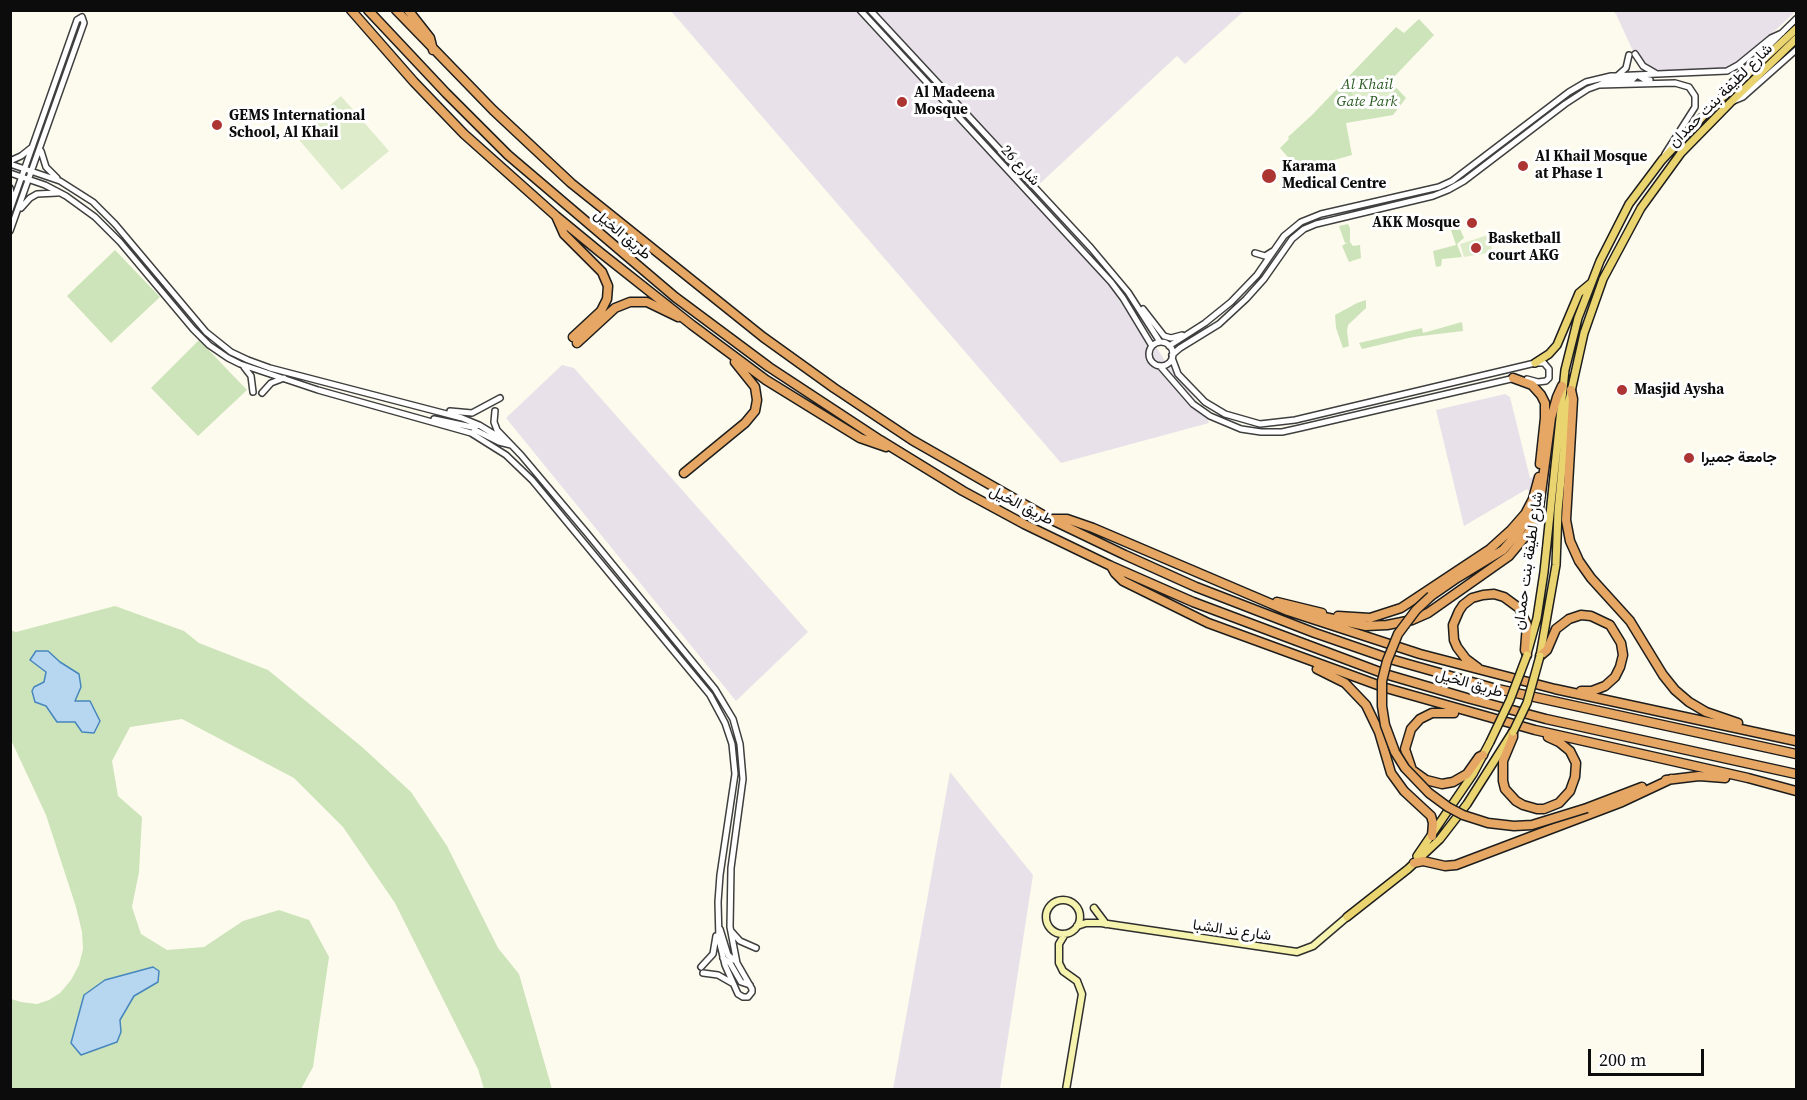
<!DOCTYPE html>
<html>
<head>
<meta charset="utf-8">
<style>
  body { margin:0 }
  #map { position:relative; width:1807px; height:1100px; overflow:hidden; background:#fdfbed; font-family:"Source Serif 4",serif }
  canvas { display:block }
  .frame { position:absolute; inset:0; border:12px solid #0c0c0c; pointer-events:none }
  .scale { position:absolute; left:1588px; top:1049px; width:116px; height:27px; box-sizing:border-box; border:3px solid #0c0c0c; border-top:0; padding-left:8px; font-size:18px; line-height:21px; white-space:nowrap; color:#0c0c0c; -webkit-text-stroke:4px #fff; paint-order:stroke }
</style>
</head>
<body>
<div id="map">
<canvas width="1807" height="1100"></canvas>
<div class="frame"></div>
<div class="scale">200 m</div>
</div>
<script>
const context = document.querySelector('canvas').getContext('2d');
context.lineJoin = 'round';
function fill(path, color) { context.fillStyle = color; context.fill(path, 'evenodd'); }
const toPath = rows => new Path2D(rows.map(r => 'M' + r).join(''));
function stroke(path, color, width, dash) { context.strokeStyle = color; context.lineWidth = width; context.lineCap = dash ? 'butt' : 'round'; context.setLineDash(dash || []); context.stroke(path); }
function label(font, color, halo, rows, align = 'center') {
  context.font = font + ' "Source Serif 4",Vazirmatn,serif'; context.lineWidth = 6; context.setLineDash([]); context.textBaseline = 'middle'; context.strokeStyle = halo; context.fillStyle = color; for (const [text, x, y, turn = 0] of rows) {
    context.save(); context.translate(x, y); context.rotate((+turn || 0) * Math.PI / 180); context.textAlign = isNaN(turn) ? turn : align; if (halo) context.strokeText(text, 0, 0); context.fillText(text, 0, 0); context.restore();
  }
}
fill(toPath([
  [671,11,1244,11,1185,64,1177,56,1033,190,1124,291,1163,358,1206,413,1209,423,1061,463],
  [1613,11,1796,11,1732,71,1643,73,1616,14],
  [562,365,574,368,808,632,736,701,506,418],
  [1505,394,1510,397,1530,478,1534,477,1533,490,1530,493,1527,489,1464,526,1436,410],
  [950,772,1033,875,1000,1089,893,1089]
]), '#e9e1ea');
fill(toPath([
  [1419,19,1434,35,1390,81,1406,98,1393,115,1346,123,1352,155,1299,170,1280,148,1289,139,1288,137,1312,115,1396,27,1404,33],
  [1452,220,1457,222,1464,238,1457,244,1462,257,1442,259,1441,266,1436,267,1433,251,1456,245,1448,221],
  [1348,224,1350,228,1350,242,1353,246,1360,245,1361,258,1349,262,1342,246,1348,242,1345,243,1339,226],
  [115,250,160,297,111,343,67,296],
  [1366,300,1366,308,1348,325,1347,331,1349,346,1343,348,1336,328,1335,315,1357,303],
  [1462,322,1463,331,1413,337,1362,349,1359,343,1422,328,1423,333],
  [199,340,247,390,198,436,151,388],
  [115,606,184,631,199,643,268,670,362,747,411,792,447,846,498,948,519,974,552,1089,484,1089,478,1069,395,903,343,827,294,778,182,719,130,727,112,761,118,796,142,817,139,872,132,907,141,934,167,950,204,947,243,921,279,910,309,920,329,957,313,1067,301,1089,11,1089,11,999,21,1002,37,1004,49,1000,60,993,71,980,79,965,83,949,82,932,76,907,46,815,11,740,10,630,16,632]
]), '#cde4ba');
fill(toPath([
  [1391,83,1395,98,1355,105,1352,92],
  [341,96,389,151,342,190,295,135],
  [1488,235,1493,252,1464,257,1460,244]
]), '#deeccb');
const water = toPath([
  [36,651,48,651,60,662,79,674,81,687,75,701,90,701,100,721,94,733,82,732,75,722,57,722,46,706,35,702,32,691,34,687,44,682,46,672,30,660,36,651],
  [153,967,159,971,158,982,134,996,120,1020,121,1032,117,1042,81,1055,71,1043,84,995,105,980,153,967]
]);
fill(water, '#b7d6ef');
stroke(water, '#4686be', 1.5);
const tertiary = toPath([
  [860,10,1111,282,1123,298,1152,346],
  [870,10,1091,248,1128,292,1160,342],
  [1635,54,1643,66,1655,73],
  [1617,76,1626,68,1629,55],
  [1601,84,1608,81,1632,80,1637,75,1644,79,1650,80],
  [1724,95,1727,87,1734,80,1796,19],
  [1731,102,1743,97,1796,50],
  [41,151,46,167,57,178],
  [10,161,21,156,31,148],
  [10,164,60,181,93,202,115,224,206,332,231,352,248,360,270,368,462,418,479,425,502,439],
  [10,173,45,185,66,196,95,217,120,242,193,329,209,345,228,358,240,364,318,390,471,433,506,455,532,480,710,695,725,723,732,744,735,774,720,875,718,902,719,940,725,965,738,994,743,997,748,997,752,992,752,989,737,963,730,927,731,868,743,779,740,744,733,719,715,689,586,532,521,455,497,430,494,422,495,411],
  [10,188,13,201],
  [21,208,30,198,37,194,57,193],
  [10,210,77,20,82,17,84,23,10,231],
  [1255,253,1265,256,1273,251],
  [1143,309,1164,336,1171,338,1182,335],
  '1149 354a12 12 0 1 1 24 0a12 12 0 1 1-24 0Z',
  [1169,346,1205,323,1231,302,1257,275,1284,236,1301,222,1321,214,1439,187,1452,181,1569,92,1586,82,1611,76,1727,71,1738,65,1771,38,1782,33],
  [1172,355,1180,348,1219,324,1246,299,1264,279,1292,239,1304,229,1316,224,1433,196,1448,190,1464,181,1565,104,1588,89,1599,85,1675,83,1689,87,1695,96,1695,107,1665,154],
  [1172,358,1178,374,1205,402,1225,414,1260,424,1295,420,1535,363,1544,363,1549,369,1549,378,1546,381,1538,382,1527,379],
  [1160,366,1193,404,1210,416,1241,429,1261,432,1282,432,1300,428,1515,378],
  [244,367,251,376,253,392],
  [262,393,271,383,284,378],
  [450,411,472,413,500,398],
  [434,419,472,427,479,425],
  [473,433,475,430,499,442,511,445],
  [720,929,728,955,734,960],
  [731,931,740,941,756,948],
  [723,958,730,963,741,982,750,985],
  [701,967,713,954,716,936],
  [703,973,718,975,732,983]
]);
const secondary = toPath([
  '1046 917a17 17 0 1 1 34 0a17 17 0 1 1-34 0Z',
  [1094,908,1106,924],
  [1077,926,1086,923,1101,923,1297,952,1313,946,1347,917],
  [1065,934,1059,944,1059,963,1063,971,1077,981,1082,994,1066,1090]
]);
const primary = toPath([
  [1535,363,1549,354,1557,345,1579,293,1591,283],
  [1527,654,1537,618,1544,572,1565,370,1578,318,1600,261,1629,204,1662,160,1708,111,1796,29],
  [1540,656,1556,565,1558,511,1568,405,1584,333,1603,279,1641,208,1681,153,1730,103,1796,39],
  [1417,856,1473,774,1490,742],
  [1347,917,1408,869,1440,839,1467,804,1512,733]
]);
const motorway = toPath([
  [351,10,414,82,464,134,556,216,601,253,692,325,766,380,860,438,886,447],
  [368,10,446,93,508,155,675,297,769,367,880,440,963,491,1024,524,1111,566,1193,602,1385,674,1467,698,1546,719,1796,774],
  [396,10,493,110,571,183,763,337,834,388,912,440,1050,519,1125,555,1196,587,1315,633,1390,659,1493,688,1796,754],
  [408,10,430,38,433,50],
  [556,216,564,234,602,272,608,286,607,299,601,311,573,337],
  [577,343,615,308,630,302,647,302,678,317],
  [1513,378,1532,385,1541,395,1545,403,1545,418,1540,464],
  [1571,390,1573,399,1566,520,1570,541,1579,561,1591,578,1630,621,1663,675,1675,690,1689,702,1706,712,1738,723],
  [684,473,745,423,755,411,757,400,755,387,735,362],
  [1523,518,1533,499,1539,477],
  [1052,519,1067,519,1093,528,1288,611,1420,654,1555,689,1796,741],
  [1477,565,1489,556],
  [1111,566,1115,573,1123,581,1208,623,1386,688,1535,730,1748,778,1796,791],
  [1431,596,1457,578,1503,550,1518,533,1531,515],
  [1277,602,1322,613],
  [1315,615,1366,626,1387,625,1412,620,1428,613,1509,556,1529,532,1539,508,1551,418,1557,397,1562,386],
  [1338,616,1370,618,1401,608,1490,549,1511,530,1525,514],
  [1540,656,1547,650,1556,629,1569,619,1581,615,1591,616,1610,625,1621,643,1623,655,1620,667,1615,677,1605,686,1592,691,1581,691],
  [1478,668,1466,659,1457,647,1454,640,1453,625,1459,611,1463,605,1472,598,1483,595,1494,594,1504,597,1519,608,1527,625,1525,650,1527,655],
  [1317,669,1345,683,1366,705,1379,732,1391,773,1404,791,1431,816,1433,823,1432,836],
  [1454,713,1432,713,1420,719,1411,729,1405,749,1412,770,1426,780,1442,784,1453,782,1467,774,1479,757,1483,755],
  [1513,732,1513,737,1503,761,1503,781,1505,789,1516,801,1523,805,1537,809,1544,809,1559,803,1570,791,1575,777,1576,763,1570,751,1559,742,1548,737],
  [1666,780,1699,776,1725,778],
  [1587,808,1642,787],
  [1414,863,1423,861,1445,866,1456,865,1622,802,1671,779]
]);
stroke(tertiary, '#3f3f3f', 8);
stroke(secondary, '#2e2e2e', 9);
stroke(primary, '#1d1d1d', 10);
stroke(motorway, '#1d1d1d', 11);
stroke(tertiary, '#fff', 5);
stroke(secondary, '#f6f3ae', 6);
stroke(primary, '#ead470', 7);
stroke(motorway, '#e5a763', 8);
const primaryBridge = toPath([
  [1513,732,1527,703,1540,656],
  [1490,742,1510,700,1527,655]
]);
const motorwayBridge = toPath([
  [1431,596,1416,610,1398,634,1387,661,1382,681,1382,706,1385,725,1395,752,1405,768,1429,793,1448,807,1463,815,1488,823,1514,826,1532,825,1587,808]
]);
stroke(primaryBridge, '#1d1d1d', 10, []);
stroke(motorwayBridge, '#1d1d1d', 11, []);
stroke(primaryBridge, '#ead470', 7);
stroke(motorwayBridge, '#e5a763', 8);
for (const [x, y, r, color] of [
  [902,102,6,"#ac3533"],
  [217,125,6,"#ac3533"],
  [1523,166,6,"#ac3533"],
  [1269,176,8,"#ac3533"],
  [1472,223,6,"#ac3533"],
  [1476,248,6,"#ac3533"],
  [1622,390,6,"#ac3533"],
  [1689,458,6,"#ac3533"]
]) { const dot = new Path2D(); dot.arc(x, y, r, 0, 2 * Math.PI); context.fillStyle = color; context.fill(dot); stroke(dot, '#fff', 2); }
label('italic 15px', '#2c5c24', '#fff', [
  ["Al Khail",1367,85],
  ["Gate Park",1367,102]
]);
label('bold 15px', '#0c0c0c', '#fff', [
  ["Al Madeena",914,93],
  ["Mosque",914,110],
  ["GEMS International",229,116],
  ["School, Al Khail",229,133],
  ["Al Khail Mosque",1535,157],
  ["at Phase 1",1535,174],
  ["Karama",1282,167],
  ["Medical Centre",1282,184],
  ["AKK Mosque",1460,223,"right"],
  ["Basketball",1488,239],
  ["court AKG",1488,256],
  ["Masjid Aysha",1634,390],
  ["جامعة جميرا",1701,458]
], 'left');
label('15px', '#0c0c0c', '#fff', [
  ["شارع لطيفة بنت حمدان",1721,96,-45],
  ["شارع 26",1020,166,47],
  ["طريق الخيل",622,235,40],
  ["طريق الخيل",1021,506,27],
  ["شارع لطيفة بنت حمدان",1529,561,-82],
  ["طريق الخيل",1469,684,16],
  ["شارع ند الشبا",1232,931,8]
]);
</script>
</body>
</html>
